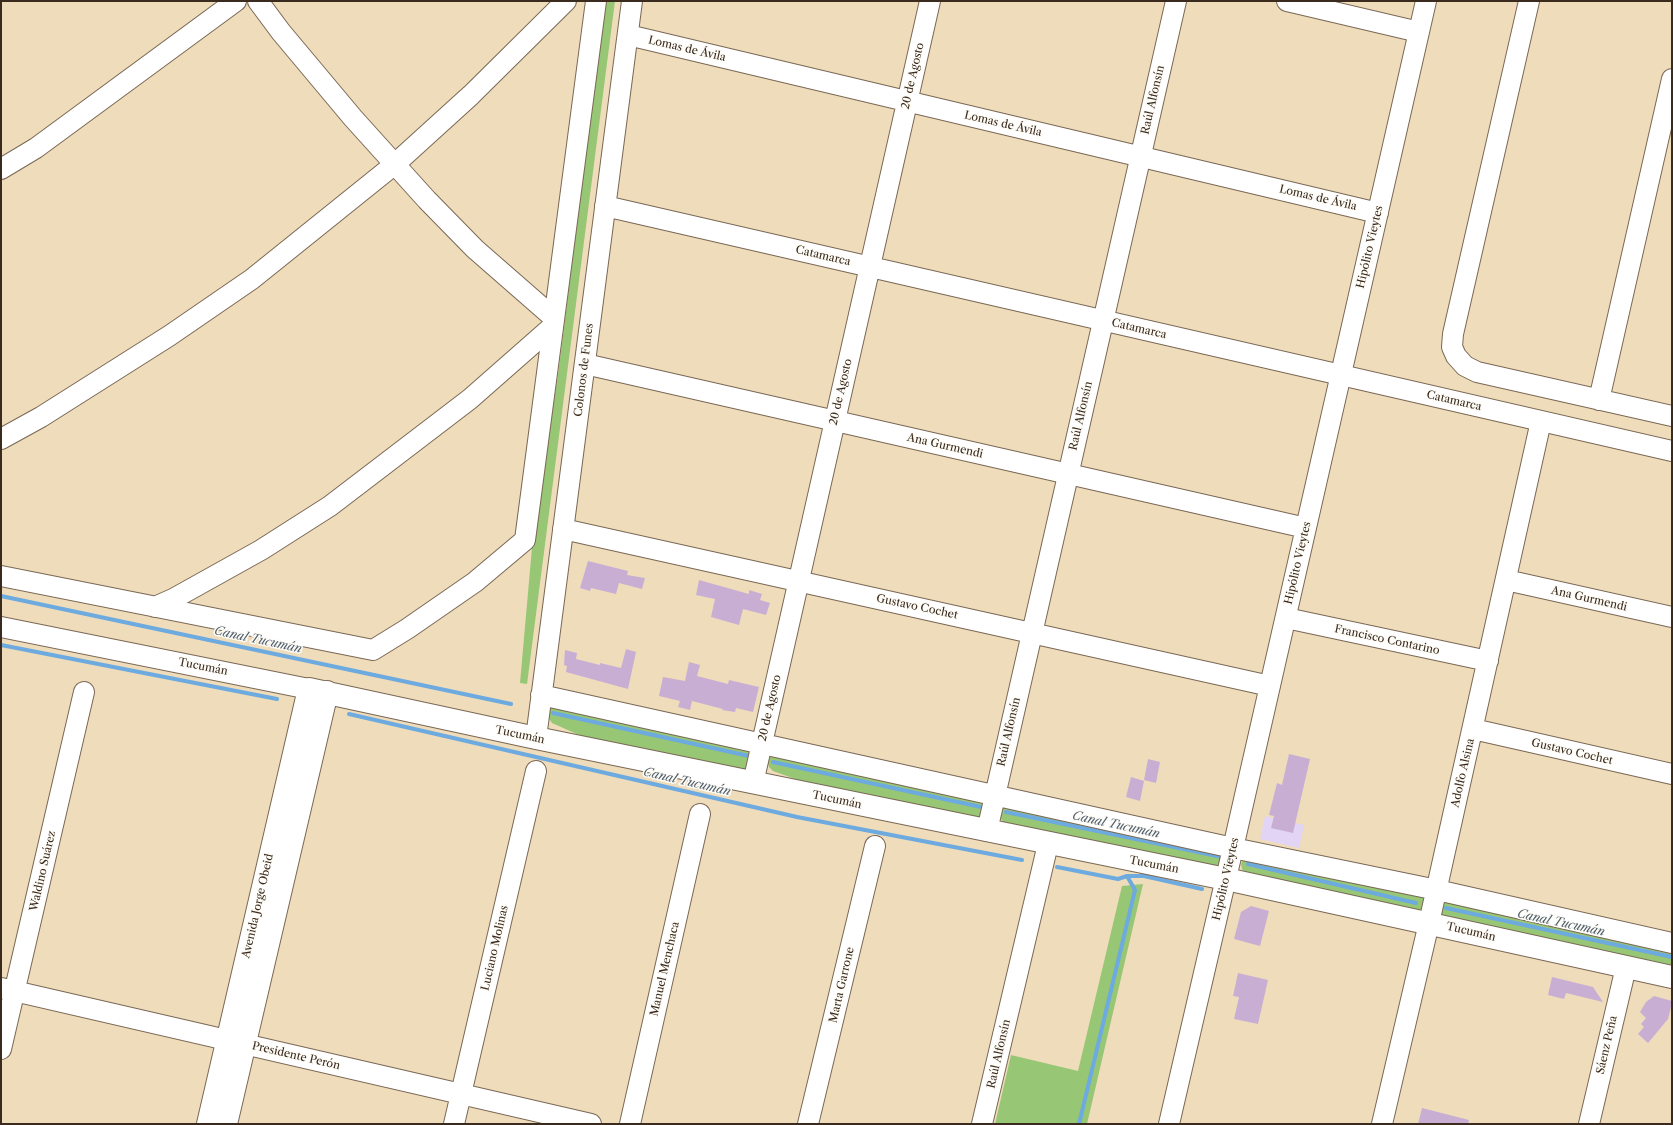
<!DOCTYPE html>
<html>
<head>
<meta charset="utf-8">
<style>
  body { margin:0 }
  #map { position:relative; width:1673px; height:1125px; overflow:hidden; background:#efdcbb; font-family:"Libre Caslon Text",serif }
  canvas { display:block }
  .frame { position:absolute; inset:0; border:2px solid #3b2a1e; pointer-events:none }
</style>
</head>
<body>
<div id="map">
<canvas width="1673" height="1125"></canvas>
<div class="frame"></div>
</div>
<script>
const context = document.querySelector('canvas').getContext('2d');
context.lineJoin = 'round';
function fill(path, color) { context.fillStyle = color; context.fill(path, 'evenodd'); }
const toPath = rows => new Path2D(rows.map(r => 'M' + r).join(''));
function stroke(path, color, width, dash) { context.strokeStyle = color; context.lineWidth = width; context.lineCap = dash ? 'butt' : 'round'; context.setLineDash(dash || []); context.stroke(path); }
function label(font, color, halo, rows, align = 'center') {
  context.font = font + ' "Libre Caslon Text",serif'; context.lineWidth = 3; context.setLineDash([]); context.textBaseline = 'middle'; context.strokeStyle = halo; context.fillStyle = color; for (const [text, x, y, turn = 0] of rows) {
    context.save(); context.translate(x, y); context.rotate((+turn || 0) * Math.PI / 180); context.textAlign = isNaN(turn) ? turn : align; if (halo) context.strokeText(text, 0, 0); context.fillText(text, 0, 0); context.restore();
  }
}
fill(toPath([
  [1265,816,1304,825,1299,848,1260,839]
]), '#e1d4f4');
fill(toPath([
  [605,1,615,1,527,684,520,683,534,525,558,375],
  [550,706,753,752,748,769,739,772,588,739,552,723,548,717,547,710],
  [770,754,987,799,982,819,809,784,773,771,769,767,767,759],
  [1010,804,1225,852,1222,868,1005,825,1000,817,1002,809],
  [1244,858,1425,896,1426,908,1421,911,1246,874,1242,869,1241,864],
  [1143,884,1087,1124,995,1124,1011,1055,1078,1071,1122,886],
  [1445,900,1672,947,1672,965,1628,959,1442,916,1440,910,1440,905]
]), '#97c675');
stroke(toPath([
  [1,596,511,704],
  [1,645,277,699],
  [553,713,749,756],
  [349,714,797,817,1022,860],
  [773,762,981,807],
  [1006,812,1222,857],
  [1248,864,1416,903],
  [1057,867,1118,879,1127,876,1144,876,1202,889],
  [1446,908,1672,957],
  [1079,1124,1135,890,1127,876]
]), '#6daadf', 4);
fill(toPath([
  [588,561,628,571,627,575,645,578,642,589,619,583,616,594,591,588,590,591,580,588],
  [699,580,749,594,749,590,762,594,760,600,770,603,766,615,743,609,739,625,711,617,715,599,696,595],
  [626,649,636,652,628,689,566,672,567,666,564,665,565,650,577,653,576,659,600,665,600,663,621,668],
  [689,662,700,665,697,676,728,684,729,680,759,687,753,712,736,708,735,712,722,710,723,709,692,701,690,710,678,707,680,701,659,696,663,677,685,681],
  [1289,754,1310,759,1293,833,1271,828,1274,816,1269,815,1277,783,1282,785],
  [1148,759,1160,762,1156,783,1144,780],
  [1131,777,1144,781,1140,801,1126,797],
  [1251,906,1269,911,1260,946,1234,939,1241,912],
  [1238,973,1268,980,1258,1024,1234,1019,1239,997,1233,996],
  [1552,977,1593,987,1603,1002,1566,993,1564,999,1548,995],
  [1654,996,1672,1001,1672,1003,1668,1019,1648,1043,1638,1034,1644,1027,1641,1024,1646,1018,1640,1012,1646,1002],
  [1422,1108,1469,1120,1468,1124,1418,1124]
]), '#c9aed4');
const minor = toPath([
  [258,1,281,32,353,118,427,200,475,249,554,318],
  [1287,1,1419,32],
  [1529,1,1453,334,1452,347,1456,356,1465,366,1477,372,1672,416],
  [628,35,1378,213],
  [1,169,36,148,236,1],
  [605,206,1672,451],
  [585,364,1306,528],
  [1599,400,1672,79],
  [1,439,41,417,169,336,252,279,395,164,471,95,566,1],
  [563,529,1270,686],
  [1,576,373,650,407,629,475,582,525,540,596,1],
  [1506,580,1672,617],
  [155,607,173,599,261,550,330,506,470,399,553,326],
  [1286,618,1488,661],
  [1,627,309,689],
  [541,695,1233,848,1437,890,1672,943],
  [1473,729,1672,774],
  [536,738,632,1],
  [753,783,930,1],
  [987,831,1176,1],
  [1,988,591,1124],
  [1,1049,84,692],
  [454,1124,536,771],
  [630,1124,700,814],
  [808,1124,875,846],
  [982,1124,1048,844],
  [1169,1124,1233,848,1426,1],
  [1382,1124,1429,923,1541,421],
  [1589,1124,1626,967]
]);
const major = toPath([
  [208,1124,309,689,536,738,1226,879,1672,977],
  [226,1124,327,692]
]);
stroke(minor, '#7a6855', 22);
stroke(major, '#7a6855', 24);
stroke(minor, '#fff', 20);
stroke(major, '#fff', 22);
label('11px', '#3b2a1e', '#fdfcf7', [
  ["Lomas de Ávila",687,49,13],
  ["20 de Agosto",913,76,-77],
  ["Raúl Alfonsín",1153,100,-77],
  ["Lomas de Ávila",1003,124,13],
  ["Lomas de Ávila",1318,198,13],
  ["Hipólito Vieytes",1370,247,-77],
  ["Catamarca",823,256,13],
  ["Catamarca",1139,329,13],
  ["Colonos de Funes",584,370,-83],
  ["20 de Agosto",841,392,-77],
  ["Catamarca",1454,401,13],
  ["Raúl Alfonsín",1081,416,-77],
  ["Ana Gurmendi",945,446,13],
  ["Hipólito Vieytes",1298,563,-77],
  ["Ana Gurmendi",1589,599,13],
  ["Gustavo Cochet",917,607,12],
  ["Francisco Contarino",1387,640,12],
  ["Tucumán",203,667,11],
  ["20 de Agosto",770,708,-77],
  ["Raúl Alfonsín",1009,732,-77],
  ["Tucumán",520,735,12],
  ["Gustavo Cochet",1572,752,13],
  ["Adolfo Alsina",1463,773,-77],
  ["Tucumán",837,800,12],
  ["Tucumán",1154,865,11],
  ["Waldino Suárez",43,871,-77],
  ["Hipólito Vieytes",1226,879,-77],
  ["Avenida Jorge Obeid",258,906,-77],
  ["Tucumán",1471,932,13],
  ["Luciano Molinas",495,948,-77],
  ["Manuel Menchaca",665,969,-77],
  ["Marta Garrone",842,985,-77],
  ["Sáenz Peña",1607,1045,-77],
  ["Raúl Alfonsín",999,1054,-77],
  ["Presidente Perón",296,1056,13]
]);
label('italic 12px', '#4f5d6b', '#fdfcf7', [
  ["Canal Tucumán",258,640,12],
  ["Canal Tucumán",687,782,13],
  ["Canal Tucumán",1116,825,12],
  ["Canal Tucumán",1561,923,12]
]);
</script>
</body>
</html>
